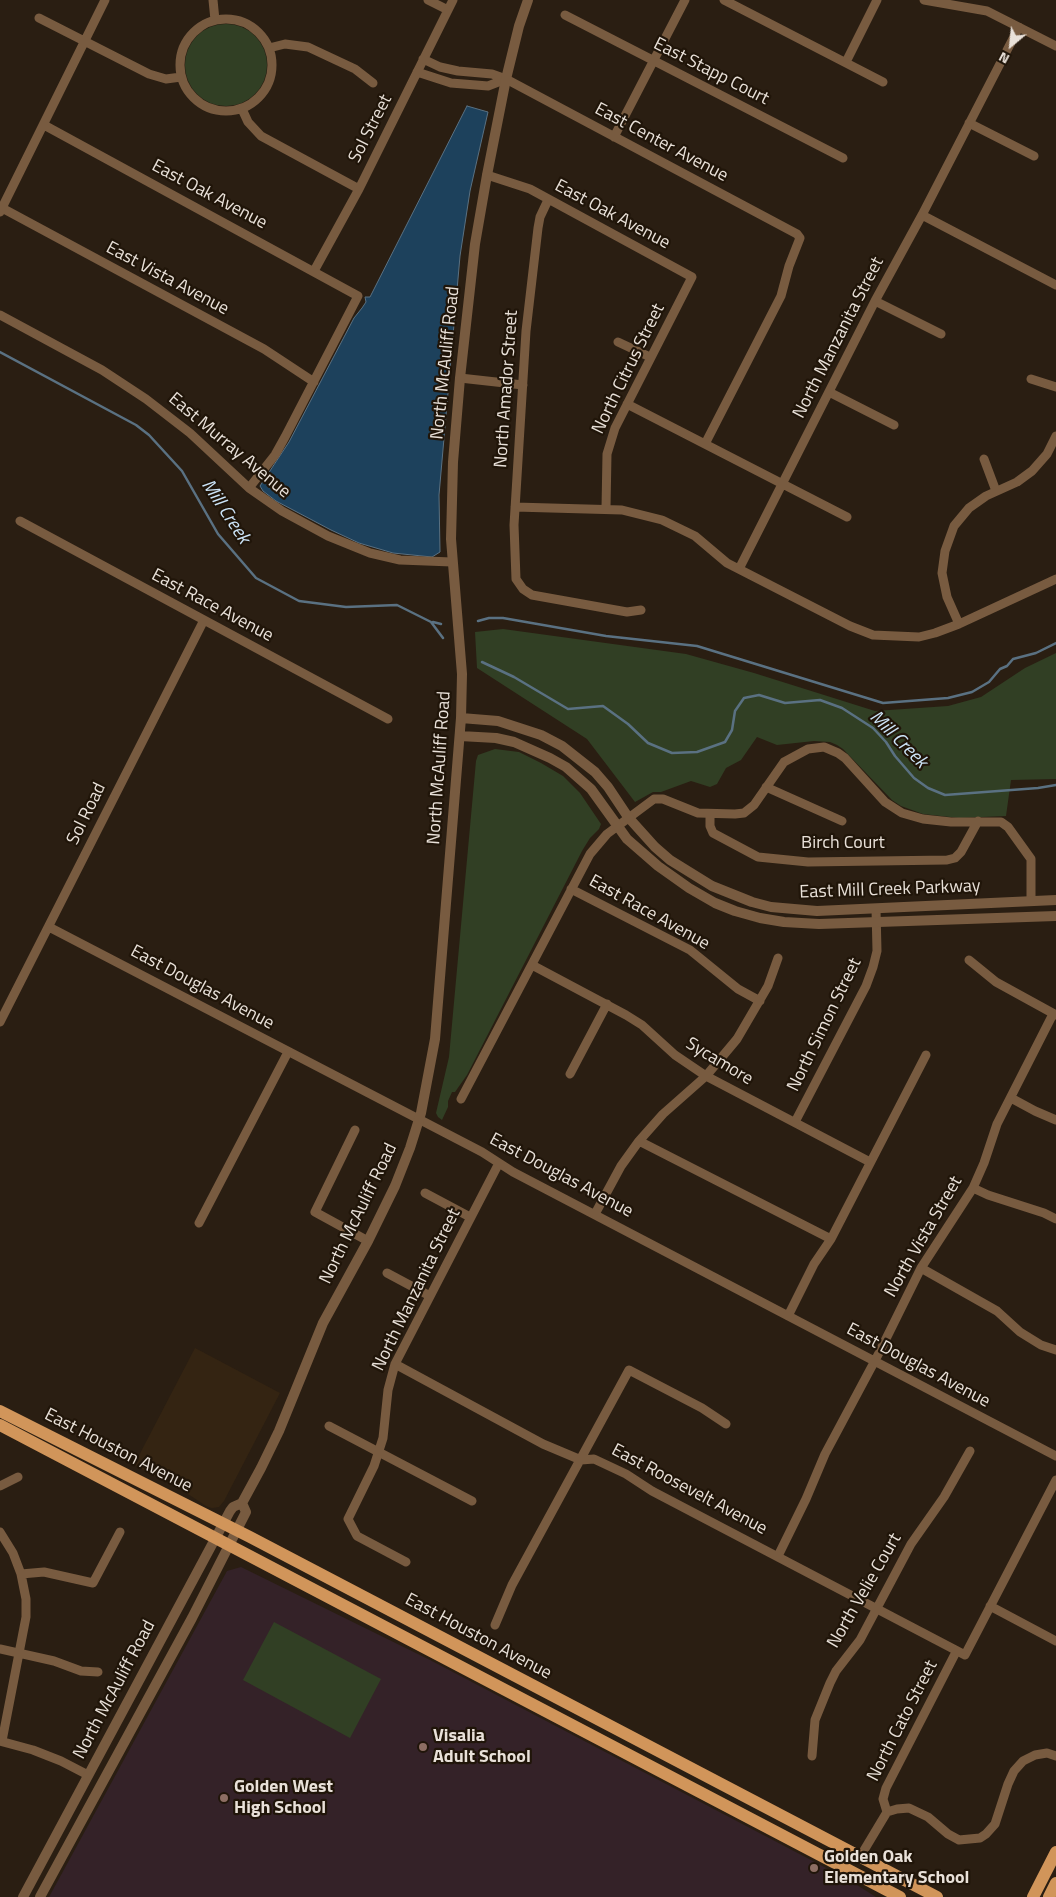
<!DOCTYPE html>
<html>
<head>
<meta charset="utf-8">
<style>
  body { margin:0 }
  #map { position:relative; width:1056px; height:1897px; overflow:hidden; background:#2a1e12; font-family:"Titillium Web",sans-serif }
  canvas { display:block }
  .north { position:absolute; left:986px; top:20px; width:50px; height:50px; -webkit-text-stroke:4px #201509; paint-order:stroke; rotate:208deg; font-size:14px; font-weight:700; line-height:20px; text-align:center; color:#e9e1d9 }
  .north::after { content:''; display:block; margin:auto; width:18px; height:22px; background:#e9e1d9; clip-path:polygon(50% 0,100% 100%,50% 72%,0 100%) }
</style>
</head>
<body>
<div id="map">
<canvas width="1056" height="1897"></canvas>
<div class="north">N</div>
</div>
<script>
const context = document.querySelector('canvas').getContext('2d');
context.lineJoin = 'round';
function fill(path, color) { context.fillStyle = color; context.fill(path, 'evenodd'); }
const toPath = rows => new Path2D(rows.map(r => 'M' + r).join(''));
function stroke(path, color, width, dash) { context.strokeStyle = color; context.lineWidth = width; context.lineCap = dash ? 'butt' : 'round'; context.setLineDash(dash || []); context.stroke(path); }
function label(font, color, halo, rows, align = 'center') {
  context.font = font + ' "Titillium Web",sans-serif'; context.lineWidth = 4.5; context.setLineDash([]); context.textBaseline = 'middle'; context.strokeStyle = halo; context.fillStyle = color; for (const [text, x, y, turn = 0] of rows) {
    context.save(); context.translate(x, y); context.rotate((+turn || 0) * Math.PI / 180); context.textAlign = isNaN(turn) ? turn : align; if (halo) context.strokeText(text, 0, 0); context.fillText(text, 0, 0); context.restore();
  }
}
fill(toPath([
  [195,1348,280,1393,224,1501,219,1507,212,1508,206,1506,182,1490,134,1465]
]), '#342412');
fill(toPath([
  [241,1567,430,1660,849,1880,876,1897,49,1897,227,1571]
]), '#342228');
fill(toPath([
  '185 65a41 41 0 1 1 82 0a41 41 0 1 1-82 0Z',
  [503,629,686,654,754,673,875,711,948,706,981,697,1025,668,1056,653,1056,779,1011,780,1006,816,959,818,923,814,901,806,892,800,843,749,837,745,830,742,814,741,777,745,757,737,741,760,726,768,717,784,710,787,691,781,661,792,653,792,635,802,587,739,477,668,475,632],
  [495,749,519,752,541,763,563,776,580,793,601,824,599,829,590,838,582,851,467,1075,455,1092,452,1092,448,1101,448,1107,442,1120,438,1117,436,1113,449,1057,476,761,478,755],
  [274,1622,381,1679,350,1738,243,1680]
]), '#313f24');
const water = toPath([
  [467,106,488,112,470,191,460,256,439,495,440,552,432,557,393,553,359,543,331,530,276,501,263,491,260,486,289,442,354,318,362,308,366,302,365,297,370,297,467,106]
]);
fill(water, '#1d415c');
stroke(water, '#5a7182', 1);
stroke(toPath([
  [0,352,136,425,149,435,182,471,218,534,256,578,299,601,346,607,397,605,431,622,443,638],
  [478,621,489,618,503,618,606,636,697,646,883,703,948,698,972,692,989,682,1000,669,1007,666,1013,659,1036,653,1056,643],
  [433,622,441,624],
  [482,662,514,677,568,709,603,706,628,724,648,743,672,753,697,752,725,742,732,730,735,711,744,698,759,695,785,703,820,700,842,708,873,728,886,742,895,756,914,778,928,788,945,795,1038,788,1056,785]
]), '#5a7182', 2.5);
stroke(toPath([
  [213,0,215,20],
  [428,0,448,10],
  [724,0,883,82],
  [924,0,987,11,1056,46],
  [565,15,843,158],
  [39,18,149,74,166,79,181,77],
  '180 65a46 46 0 1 1 92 0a46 46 0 1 1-92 0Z',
  [269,48,285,44,308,47,355,69,373,83],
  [423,59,440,67,458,71,492,74,506,79,797,234,800,238,789,266,781,296,705,444],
  [846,62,877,0],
  [417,72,451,83,488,86,506,79],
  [242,109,248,122,261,136,359,189],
  [969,123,1034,156],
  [44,125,358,296,285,437,275,455,249,488],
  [614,137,685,0],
  [487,175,530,189,692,277,615,428,607,454,606,508],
  [548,200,540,217,538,228,526,331,514,525,516,579,523,589,532,595,627,612,641,610],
  [2,208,264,349,314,382],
  [0,212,105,0],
  [922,215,1056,285],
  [314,271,359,189,453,0],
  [875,301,941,334],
  [0,315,102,370,146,399,190,433,249,488,282,511,328,536,370,553,400,560,452,562],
  [618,342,650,357],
  [460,378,523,385],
  [1031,379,1056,387],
  [829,392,894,425],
  [627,404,847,517],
  [984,459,996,491],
  [515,507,622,510,662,520,695,536,727,563,850,626,873,635,919,637,935,633,959,624,1056,579],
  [20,521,388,719],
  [739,569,875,301,922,215,1019,27],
  [959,624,947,597,942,573,945,551,954,526,969,508,986,496,1017,482,1032,471,1047,454,1056,436],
  [766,787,842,821],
  [710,814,710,826,713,833,758,857,808,862,947,860,955,858,961,852,978,821],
  [571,889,690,950,738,989,760,1001],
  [49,927,482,1152,513,1172,1056,1456],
  [969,960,996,982,1056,1015],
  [532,965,626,1015,642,1025,675,1055,706,1076,870,1162],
  [0,1022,204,620],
  [570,1074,607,1004],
  [1011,1098,1035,1111,1056,1120],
  [461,1099,590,854,607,834,654,799,663,799,698,813,735,814,744,813,754,805,784,762,808,749,824,747,838,753,845,758,885,802,902,813,923,819,951,822,1001,822,1008,827,1031,859,1031,901],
  [795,1122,866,986,873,967,877,951,876,909],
  [355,1130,315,1212,368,1241],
  [639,1141,831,1239],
  [973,1188,988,1195,1044,1213,1056,1219],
  [425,1193,470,1217],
  [595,1214,621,1166,639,1141,663,1114,706,1076,737,1039,768,986,778,958],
  [199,1223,288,1052],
  [921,1268,997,1311,1020,1332,1041,1345,1056,1350],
  [387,1273,430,1296],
  [788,1316,814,1264,831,1239,926,1055],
  [395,1364,543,1444,581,1460,594,1459,626,1474,652,1491,965,1655,1056,1480],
  [329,1426,472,1501],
  [0,1486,18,1477],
  [0,1532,13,1553,21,1574,26,1599,26,1617,2,1741],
  [778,1556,806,1499,825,1454,879,1353,921,1268,973,1188,984,1163,997,1124,1053,1014],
  [406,1562,357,1536,348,1519,374,1466,383,1438,388,1390,395,1364,499,1163],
  [21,1574,44,1572,93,1583,120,1532],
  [990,1606,1056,1641],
  [495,1625,512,1585,629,1370,702,1408,726,1424],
  [0,1649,54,1661,81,1671,98,1672],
  [0,1741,33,1750,61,1761,88,1775],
  [812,1756,815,1720,830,1683,836,1671,860,1640,911,1544,944,1497,970,1451],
  [887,1812,897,1809,909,1808,928,1817,948,1834,959,1840,980,1838,986,1834,995,1824,1008,1784,1014,1771,1023,1761,1035,1755,1047,1753,1056,1756],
  [860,1857,887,1812,883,1799,886,1788,956,1652]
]), '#785b40', 9);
stroke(toPath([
  [461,718,498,721,541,735,562,746,595,772,608,787,628,817,655,847,670,860,712,886,752,902,771,907,817,911,1056,900],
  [460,736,496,738,514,742,550,758,566,767,591,789,627,839,658,866,689,888,715,903,735,911,760,918,784,922,819,924,1056,916],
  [23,1897,230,1511,233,1507,242,1503,261,1468,279,1431,323,1323,368,1241,395,1186,410,1148,421,1113,435,1039,461,718,462,674,451,539,453,462,460,378,475,244,487,175,506,79,519,26,528,0],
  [40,1897,192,1618,246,1512,242,1503]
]), '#785b40', 10);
stroke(toPath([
  [0,1411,250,1537,937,1897],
  [0,1425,900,1897],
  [1033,1897,1056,1852],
  [1049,1897,1056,1883]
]), '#d1955a', 12);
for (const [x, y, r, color] of [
  [423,1747,5,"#8d6e63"],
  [224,1798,5,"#8d6e63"],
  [814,1868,5,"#8d6e63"]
]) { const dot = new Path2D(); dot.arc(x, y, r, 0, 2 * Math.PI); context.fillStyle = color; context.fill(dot); stroke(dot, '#201509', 2); }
label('18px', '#e9e1d9', '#201509', [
  ["East Stapp Court",711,72,27],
  ["Sol Street",371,129,-63],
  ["East Center Avenue",661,143,28],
  ["East Oak Avenue",209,195,28],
  ["East Oak Avenue",612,215,28],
  ["East Vista Avenue",167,279,28],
  ["North Manzanita Street",839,338,-63],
  ["North McAuliff Road",446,363,-84],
  ["North Citrus Street",629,369,-64],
  ["North Amador Street",507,389,-86],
  ["East Murray Avenue",229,446,40],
  ["East Race Avenue",212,606,28],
  ["North McAuliff Road",440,768,-86],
  ["Sol Road",87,814,-64],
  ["Birch Court",843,844],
  ["East Mill Creek Parkway",890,890,-2],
  ["East Race Avenue",649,913,29],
  ["East Douglas Avenue",202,988,28],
  ["North Simon Street",825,1025,-64],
  ["Sycamore",719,1062,31],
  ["East Douglas Avenue",561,1176,28],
  ["North McAuliff Road",359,1214,-64],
  ["North Vista Street",924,1237,-60],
  ["North Manzanita Street",417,1290,-64],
  ["East Douglas Avenue",918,1366,28],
  ["East Houston Avenue",118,1451,27],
  ["East Roosevelt Avenue",689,1490,28],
  ["North Velie Court",865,1591,-60],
  ["East Houston Avenue",478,1637,28],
  ["North McAuliff Road",115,1690,-62],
  ["North Cato Street",903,1721,-63]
]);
label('bold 18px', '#e9e1d9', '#201509', [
  ["Visalia",433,1737],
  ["Adult School",433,1758],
  ["Golden West",234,1788],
  ["High School",234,1809],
  ["Golden Oak",824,1858],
  ["Elementary School",824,1879]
], 'left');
label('italic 19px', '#cde5f9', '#201509', [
  ["Mill Creek",225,512,57],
  ["Mill Creek",898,740,45]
]);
</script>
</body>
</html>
